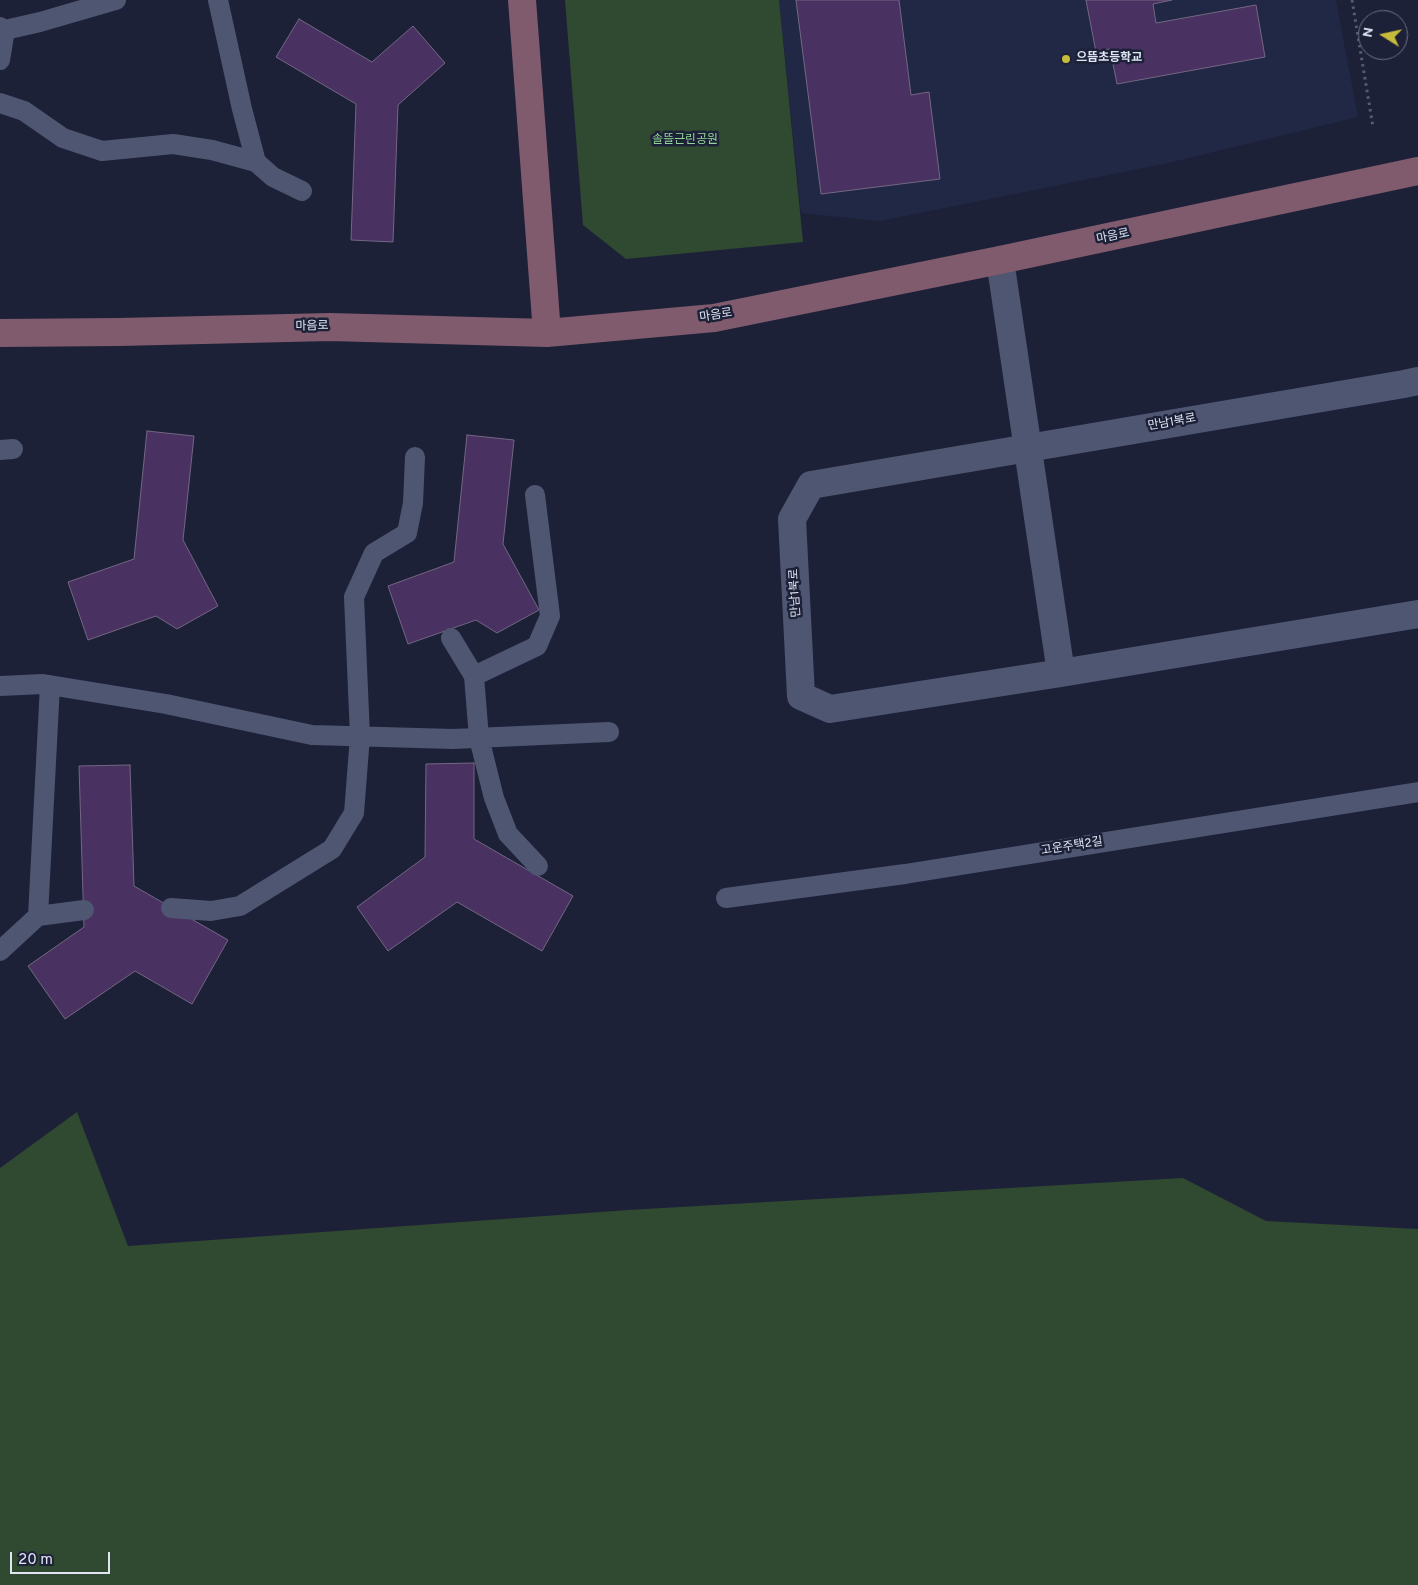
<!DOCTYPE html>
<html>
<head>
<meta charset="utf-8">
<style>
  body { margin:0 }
  #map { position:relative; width:1418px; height:1585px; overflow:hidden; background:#1c2138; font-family:Overpass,sans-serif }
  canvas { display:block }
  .north { position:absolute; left:1358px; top:10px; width:50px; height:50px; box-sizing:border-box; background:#1c2138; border:1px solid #6a6f83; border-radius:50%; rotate:280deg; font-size:14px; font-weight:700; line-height:20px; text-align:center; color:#e0e5f4 }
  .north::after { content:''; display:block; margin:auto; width:18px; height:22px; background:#c7bb3b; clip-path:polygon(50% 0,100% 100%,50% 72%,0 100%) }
  .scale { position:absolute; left:10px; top:1552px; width:100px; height:22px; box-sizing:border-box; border:2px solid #e0e5f4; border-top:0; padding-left:6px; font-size:15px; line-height:18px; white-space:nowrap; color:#e0e5f4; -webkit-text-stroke:4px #1c2138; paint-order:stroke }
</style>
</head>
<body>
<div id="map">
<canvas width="1418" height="1585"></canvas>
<div class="north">N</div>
<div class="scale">20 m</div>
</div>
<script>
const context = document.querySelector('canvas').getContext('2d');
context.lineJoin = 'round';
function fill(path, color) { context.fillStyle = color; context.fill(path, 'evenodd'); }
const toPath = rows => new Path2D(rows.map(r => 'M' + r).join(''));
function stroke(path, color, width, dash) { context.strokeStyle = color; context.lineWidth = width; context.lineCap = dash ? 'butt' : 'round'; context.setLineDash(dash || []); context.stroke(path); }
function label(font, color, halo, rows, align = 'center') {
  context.font = font + ' Overpass,"Noto Sans KR",sans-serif'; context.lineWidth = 5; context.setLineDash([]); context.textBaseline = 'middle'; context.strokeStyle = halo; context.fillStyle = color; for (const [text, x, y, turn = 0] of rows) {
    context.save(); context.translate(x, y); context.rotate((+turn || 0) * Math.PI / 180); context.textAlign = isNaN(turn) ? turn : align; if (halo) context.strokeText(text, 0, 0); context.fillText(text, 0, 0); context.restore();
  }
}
fill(toPath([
  [779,0,1336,0,1358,117,1168,163,880,221,801,213]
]), '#212845');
fill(toPath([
  [565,0,779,0,803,242,626,259,583,225],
  [77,1112,128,1246,628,1210,1183,1178,1266,1221,1418,1229,1418,1585,0,1585,0,1168]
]), '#304931');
const building = toPath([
  [796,0,899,0,911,95,929,92,940,179,821,194,796,0],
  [1086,0,1172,0,1153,4,1156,23,1256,5,1265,57,1117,84,1110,49,1096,52,1086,0],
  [299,19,372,62,413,26,445,63,398,105,393,242,351,240,356,104,276,57,299,19],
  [147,431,194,436,183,540,218,606,177,629,156,616,88,640,68,582,134,559,147,431],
  [467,435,514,440,503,544,539,610,497,633,476,620,408,644,388,586,454,562,467,435],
  [474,763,474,839,573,896,542,951,457,902,388,951,357,907,425,857,426,764,474,763],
  [130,765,134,886,228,940,192,1004,135,971,65,1019,28,966,84,927,79,766,130,765]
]);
fill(building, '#493161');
stroke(building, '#746782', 1);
stroke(toPath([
  [1352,0,1373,127]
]), '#575c71', 3, [2.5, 4]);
stroke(toPath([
  [218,0,242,109,256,162,273,177,302,191],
  [0,27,5,30,40,22,116,0],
  [0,60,5,30],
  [0,103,24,111,63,138,102,151,173,144,212,150,256,162],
  [0,450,13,449],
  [451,638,474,676,479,738,494,798,508,834,538,866],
  [474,676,537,646,550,616,535,495],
  [0,686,43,684,166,704,312,735,453,739,609,732],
  [726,898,905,874,1418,792],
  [171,908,211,911,240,906,332,849,354,813,360,736,354,597,374,553,407,533,413,503,415,457],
  [38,916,84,910],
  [0,951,38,916,50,685]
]), '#4f5671', 20);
stroke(toPath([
  [1000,260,1061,673],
  [1418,381,1404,384,811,485,792,519,801,696,830,709,1061,673,1418,614]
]), '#4f5671', 28);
stroke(toPath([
  [522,0,547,333],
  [0,333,119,332,330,327,547,333,714,318,1000,260,1418,171]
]), '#805a6d', 28);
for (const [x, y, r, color] of [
  [1066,59,5,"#c7bb3b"]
]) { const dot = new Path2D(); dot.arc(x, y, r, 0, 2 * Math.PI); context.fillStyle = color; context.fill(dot); stroke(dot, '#1c2138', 2); }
label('bold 12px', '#e0e5f4', '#1c2138', [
  ["으뜸초등학교",1076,59]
], 'left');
label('12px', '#91d594', '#1c2138', [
  ["솔뜰근린공원",685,141]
]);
label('12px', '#e0e5f4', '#1c2138', [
  ["마음로",1113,237,-12],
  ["마음로",716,316,-9],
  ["마음로",312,327,-1],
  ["만남1북로",1172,423,-10],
  ["만남1북로",796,593,-93],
  ["고운주택2길",1072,847,-9]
]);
</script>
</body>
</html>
